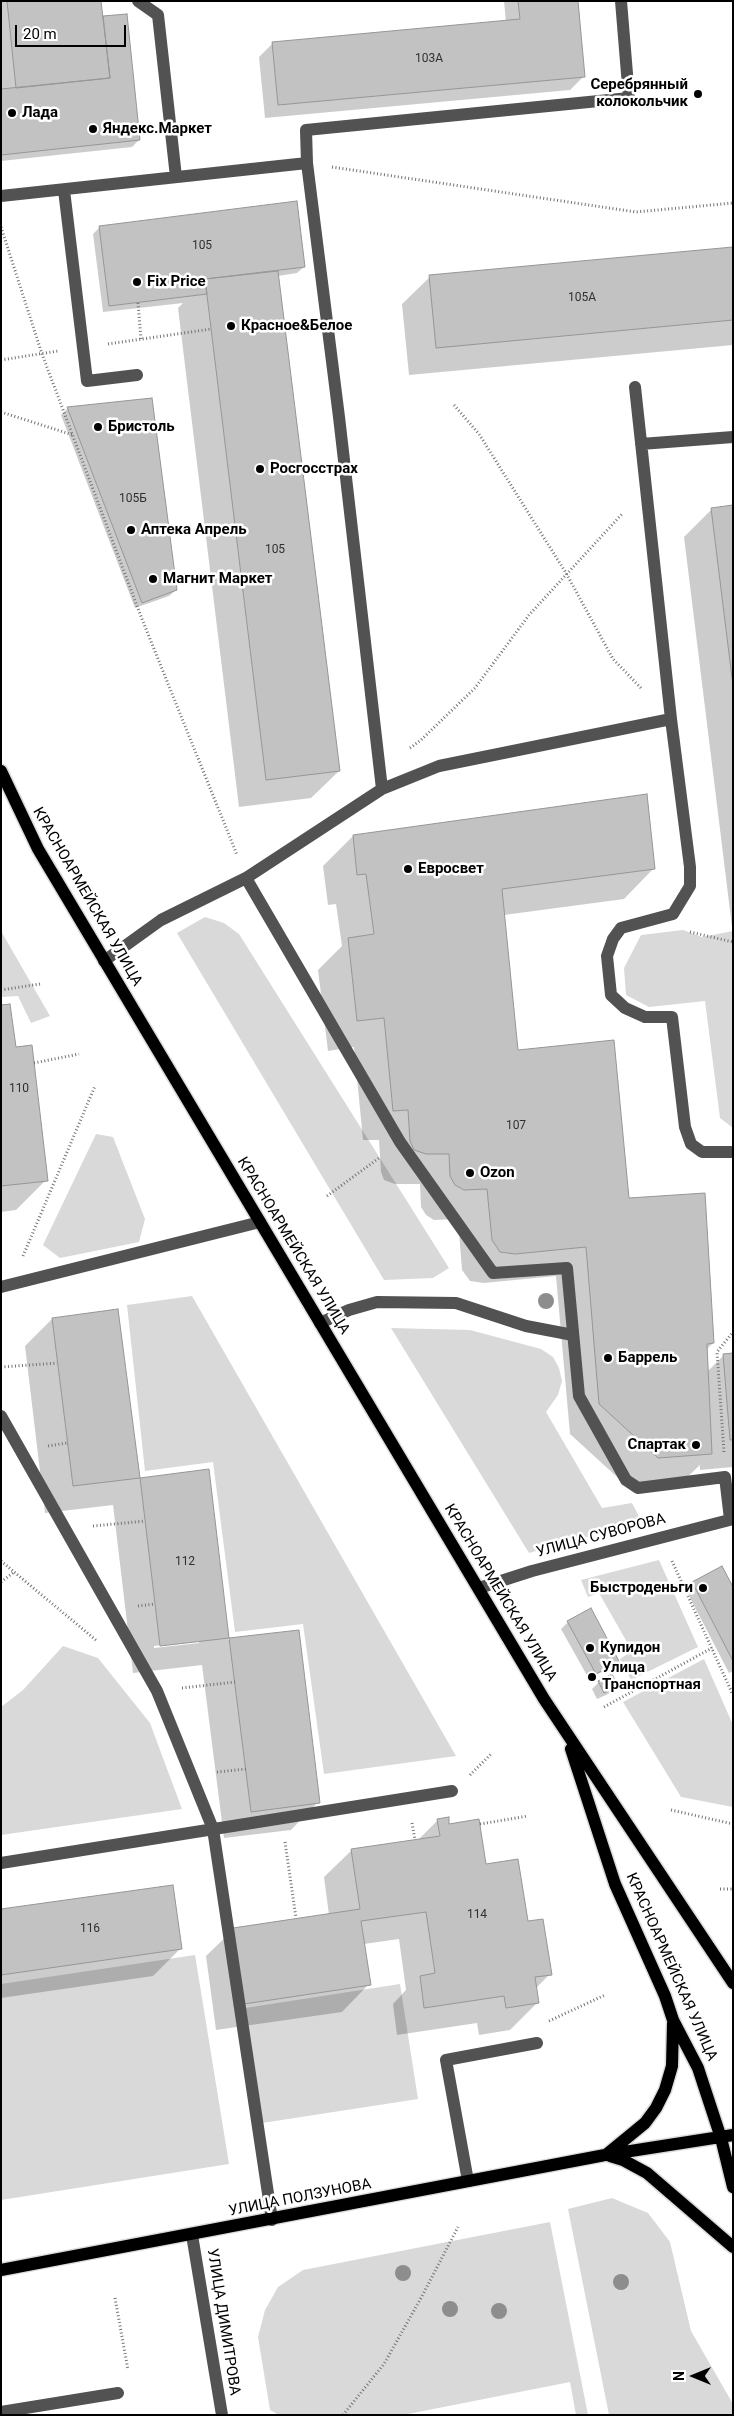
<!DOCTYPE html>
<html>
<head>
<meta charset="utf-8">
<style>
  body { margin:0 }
  #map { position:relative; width:734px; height:2416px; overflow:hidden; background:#fff; font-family:Roboto,sans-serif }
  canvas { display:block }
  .frame { position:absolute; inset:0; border:2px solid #000; pointer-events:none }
  .north { position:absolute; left:669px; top:2351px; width:50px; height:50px; -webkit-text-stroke:4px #fff; paint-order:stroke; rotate:270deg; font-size:14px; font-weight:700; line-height:20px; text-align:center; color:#000 }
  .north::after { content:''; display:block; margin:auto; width:18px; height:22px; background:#000; clip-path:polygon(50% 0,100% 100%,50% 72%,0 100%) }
  .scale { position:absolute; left:15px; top:25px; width:111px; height:22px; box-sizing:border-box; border:2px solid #000; border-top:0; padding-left:6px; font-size:15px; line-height:18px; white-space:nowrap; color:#000; -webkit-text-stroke:4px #fff; paint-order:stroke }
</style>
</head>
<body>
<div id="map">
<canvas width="734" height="2416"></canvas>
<div class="frame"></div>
<div class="north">N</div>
<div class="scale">20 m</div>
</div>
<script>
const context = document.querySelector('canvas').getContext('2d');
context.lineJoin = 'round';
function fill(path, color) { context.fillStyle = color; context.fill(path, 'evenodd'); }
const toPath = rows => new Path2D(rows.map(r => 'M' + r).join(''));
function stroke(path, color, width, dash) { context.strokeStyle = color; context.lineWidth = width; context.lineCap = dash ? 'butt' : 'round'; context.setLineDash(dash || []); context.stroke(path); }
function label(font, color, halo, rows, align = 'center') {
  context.font = font + ' Roboto,sans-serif'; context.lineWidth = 5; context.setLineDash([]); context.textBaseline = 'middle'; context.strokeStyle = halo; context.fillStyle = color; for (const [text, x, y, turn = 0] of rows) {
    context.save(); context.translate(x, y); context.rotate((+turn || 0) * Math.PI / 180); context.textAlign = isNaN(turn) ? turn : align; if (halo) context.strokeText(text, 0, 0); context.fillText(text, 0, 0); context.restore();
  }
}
fill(toPath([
  [205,917,224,923,239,934,449,1268,433,1278,384,1280,177,933],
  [683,930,702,937,733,931,733,1128,720,1118,705,1001,649,1007,626,995,624,968,641,935],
  [1,931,50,1016,31,1023,18,996,1,997],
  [96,1134,113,1137,145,1219,139,1242,60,1258,43,1245],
  [192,1296,456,1756,324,1774,303,1624,235,1632,213,1462,145,1471,127,1305],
  [391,1328,470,1330,541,1349,553,1357,559,1368,562,1381,558,1395,546,1412,602,1508,632,1503,642,1522,529,1553],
  [659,1560,698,1647,631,1680,620,1659,632,1651,599,1593,588,1597,581,1580],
  [63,1646,98,1658,150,1723,182,1809,1,1835,1,1707,23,1690],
  [704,1659,733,1725,733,1807,681,1797,623,1702],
  [195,1955,229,2164,1,2200,1,1984],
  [400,1984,418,2099,262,2123,245,2008],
  [612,2198,648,2213,670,2242,691,2331,733,2404,733,2415,609,2415,568,2209],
  [550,2222,588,2415,576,2415,570,2382,403,2415,279,2415,270,2410,258,2337,265,2310,278,2287,303,2270]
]), '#d9d9d9');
fill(toPath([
  [1,1,100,1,102,18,126,15,139,140,132,147,1,161],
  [504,1,577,1,584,76,570,90,265,118,259,57,273,43,506,22],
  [100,227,304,267,297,273,278,276,339,771,311,798,239,807,178,308,183,303,103,312,93,234],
  [733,248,733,345,409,375,402,304,430,277],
  [150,399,176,590,169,596,135,608,61,415,68,408],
  [733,507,733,935,684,537,712,509],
  [353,836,654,868,624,899,504,915,517,1051,628,1199,713,1343,706,1350,707,1372,724,1355,733,1355,733,1467,700,1470,700,1465,681,1483,628,1487,570,1434,556,1276,484,1283,470,1281,462,1270,458,1219,434,1220,426,1215,421,1207,420,1184,395,1184,384,1180,381,1172,379,1140,363,1140,354,1047,328,1051,318,970,342,946,336,904,328,905,323,866],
  [1,1006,15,1049,46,1180,16,1210,1,1212],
  [117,1311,139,1479,208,1471,228,1640,297,1631,318,1802,291,1830,224,1838,202,1665,133,1673,113,1505,45,1513,25,1346,52,1319],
  [199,1641,199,1643,154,1648,154,1646],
  [693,1583,733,1590,733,1671,729,1673,686,1590],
  [568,1622,617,1660,611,1667,589,1679,561,1629],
  [599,1682,616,1686,610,1693,597,1699,592,1689],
  [438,1820,448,1825,485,1865,527,1923,550,1974,535,1989,537,2003,510,2030,479,2035,477,2023,397,2035,393,2004,406,1990,399,1939,364,1944,369,1984,342,2012,216,2030,206,1956,234,1929,329,1915,324,1877,352,1850,418,1840],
  [1,1910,180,1949,153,1976,1,1998]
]), '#0003');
const building = toPath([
  [7,1,101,1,110,78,16,88,7,1],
  [518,1,578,1,585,77,278,105,272,42,520,19,518,1],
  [127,14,140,140,1,155,1,89,110,78,103,16,127,14],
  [297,201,305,267,205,279,207,294,109,306,99,226,297,201],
  [733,247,733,320,436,348,429,275,733,247],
  [278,271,340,771,266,780,205,279,278,271],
  [152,398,177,590,142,603,67,407,152,398],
  [733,505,733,686,711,508,733,505],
  [647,794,655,869,502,889,518,1050,614,1040,629,1198,705,1193,714,1343,707,1344,712,1454,658,1458,599,1404,586,1247,515,1254,500,1252,492,1240,487,1189,464,1190,455,1185,450,1176,449,1154,426,1154,414,1150,410,1141,408,1110,393,1111,384,1018,357,1021,348,938,374,934,366,874,357,875,353,835,647,794],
  [10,1004,16,1047,32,1045,48,1181,1,1186,1,1005,10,1004],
  [118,1309,140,1478,209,1469,229,1638,299,1630,320,1803,251,1812,229,1638,160,1646,140,1478,73,1486,52,1318,118,1309],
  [733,1353,733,1440,730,1440,723,1354,733,1353],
  [722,1566,733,1587,733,1661,692,1582,722,1566],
  [591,1608,619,1661,596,1674,567,1621,591,1608],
  [612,1674,618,1686,604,1693,598,1681,612,1674],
  [449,1817,449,1824,479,1819,486,1864,518,1859,528,1921,543,1919,552,1975,535,1977,539,2003,506,2008,504,1996,424,2008,420,1976,435,1973,426,1912,361,1921,371,1985,244,2004,233,1928,360,1909,351,1849,440,1836,437,1819,449,1817],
  [173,1885,182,1949,1,1975,1,1909,173,1885]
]);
fill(building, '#c2c2c2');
stroke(building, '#969696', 1);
const major = toPath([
  [1,771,38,849,544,1699,733,1983],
  [571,1749,615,1884,665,1996,673,2020,698,2068,721,2138,733,2187],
  [606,2155,645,2123,656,2108,665,2090,672,2066,673,2023],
  [610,2156,623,2160,647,2173,733,2247],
  [1,2270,605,2155,733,2135]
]);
stroke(major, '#dbdbdb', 15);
stroke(toPath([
  [332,167,636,212,733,203],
  [1,227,42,354,142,619,237,855],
  [138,303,141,339],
  [108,344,211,329],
  [1,360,58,351],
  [454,405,479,434,566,573,613,659,641,688],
  [1,412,73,435],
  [410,748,421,740,475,688,529,615,623,513],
  [690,932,733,942],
  [1,990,40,984],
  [34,1063,79,1054],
  [327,1196,379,1158],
  [23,1256,95,1086],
  [1,1367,57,1363],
  [48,1446,67,1443],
  [724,1452,717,1352,733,1332],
  [93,1526,145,1521],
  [1,1561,97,1641],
  [672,1561,733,1695],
  [1,1582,14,1572],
  [138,1606,155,1604],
  [182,1688,235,1682],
  [604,1707,712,1648],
  [217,1772,246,1769],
  [470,1775,491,1754],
  [671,1810,733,1824],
  [412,1823,415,1840],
  [480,1824,528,1816],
  [285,1842,296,1918],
  [720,1889,733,1889],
  [549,2021,605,1995],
  [115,2298,128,2370],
  [343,2415,384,2364,421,2298,458,2227]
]), '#747474', 3, [1, 2.5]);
stroke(toPath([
  [138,1,158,15,176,177],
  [64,190,87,381,137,375],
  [1,196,307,163],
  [635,387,671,719,690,867,690,886,673,914,621,928,613,939,607,956,611,995,625,1008,645,1017,672,1017,685,1127,691,1144,702,1152,733,1152],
  [641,444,733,437],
  [382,789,339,417,307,163,306,130,629,98,621,1],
  [246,878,400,1142,493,1273,567,1268,579,1396,626,1480,638,1488,725,1477,730,1519],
  [104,961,161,920,246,878,382,789,439,766,671,719],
  [1,1287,260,1222],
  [320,1323,349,1310,377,1302,456,1303,526,1326,573,1335],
  [1,1416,157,1691,213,1829,272,2220],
  [479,1588,532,1571,733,1519],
  [1,1863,452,1791],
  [468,2181,446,2060,537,2043],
  [192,2235,222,2415],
  [1,2412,118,2393]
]), '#525252', 12);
stroke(major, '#000', 12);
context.fillStyle = '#8d8d8d';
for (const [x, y] of [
  [546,1301],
  [403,2273],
  [621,2282],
  [450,2309],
  [499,2311]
]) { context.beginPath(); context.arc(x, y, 8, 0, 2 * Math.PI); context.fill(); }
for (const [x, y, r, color] of [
  [698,94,5,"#000"],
  [12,113,5,"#000"],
  [93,129,5,"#000"],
  [137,282,5,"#000"],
  [231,326,5,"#000"],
  [98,427,5,"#000"],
  [260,469,5,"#000"],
  [131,530,5,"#000"],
  [153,579,5,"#000"],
  [408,869,5,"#000"],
  [470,1173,5,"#000"],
  [608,1358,5,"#000"],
  [696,1445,5,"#000"],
  [703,1588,5,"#000"],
  [590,1648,5,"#000"],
  [592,1677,5,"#000"]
]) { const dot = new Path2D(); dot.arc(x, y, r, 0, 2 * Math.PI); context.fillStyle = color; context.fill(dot); stroke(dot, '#fff', 2); }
label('12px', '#303030', null, [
  ["103А",429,59],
  ["105",202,246],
  ["105А",582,298],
  ["105Б",133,499],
  ["105",275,550],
  ["110",19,1089],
  ["107",516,1126],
  ["112",185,1562],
  ["114",477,1915],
  ["116",90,1929]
]);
label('bold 15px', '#000', '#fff', [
  ["Серебрянный",688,85,"right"],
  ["колокольчик",688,102,"right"],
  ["Лада",22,113],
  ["Яндекс.Маркет",103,129],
  ["Fix Price",147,282],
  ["Красное&Белое",241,326],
  ["Бристоль",108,427],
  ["Росгосстрах",270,469],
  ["Аптека Апрель",141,530],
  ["Магнит Маркет",163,579],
  ["Евросвет",418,869],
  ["Ozon",480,1173],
  ["Баррель",618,1358],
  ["Спартак",686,1445,"right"],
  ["Быстроденьги",693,1588,"right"],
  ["Купидон",600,1648],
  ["Улица",602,1668],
  ["Транспортная",602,1685]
], 'left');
label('15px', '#000', '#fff', [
  ["КРАСНОАРМЕЙСКАЯ УЛИЦА",87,897,60],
  ["КРАСНОАРМЕЙСКАЯ УЛИЦА",293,1246,59],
  ["УЛИЦА СУВОРОВА",601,1536,-15],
  ["КРАСНОАРМЕЙСКАЯ УЛИЦА",500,1593,59],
  ["КРАСНОАРМЕЙСКАЯ УЛИЦА",671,1967,66],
  ["УЛИЦА ПОЛЗУНОВА",300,2198,-11],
  ["УЛИЦА ДИМИТРОВА",223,2322,81]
]);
</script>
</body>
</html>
